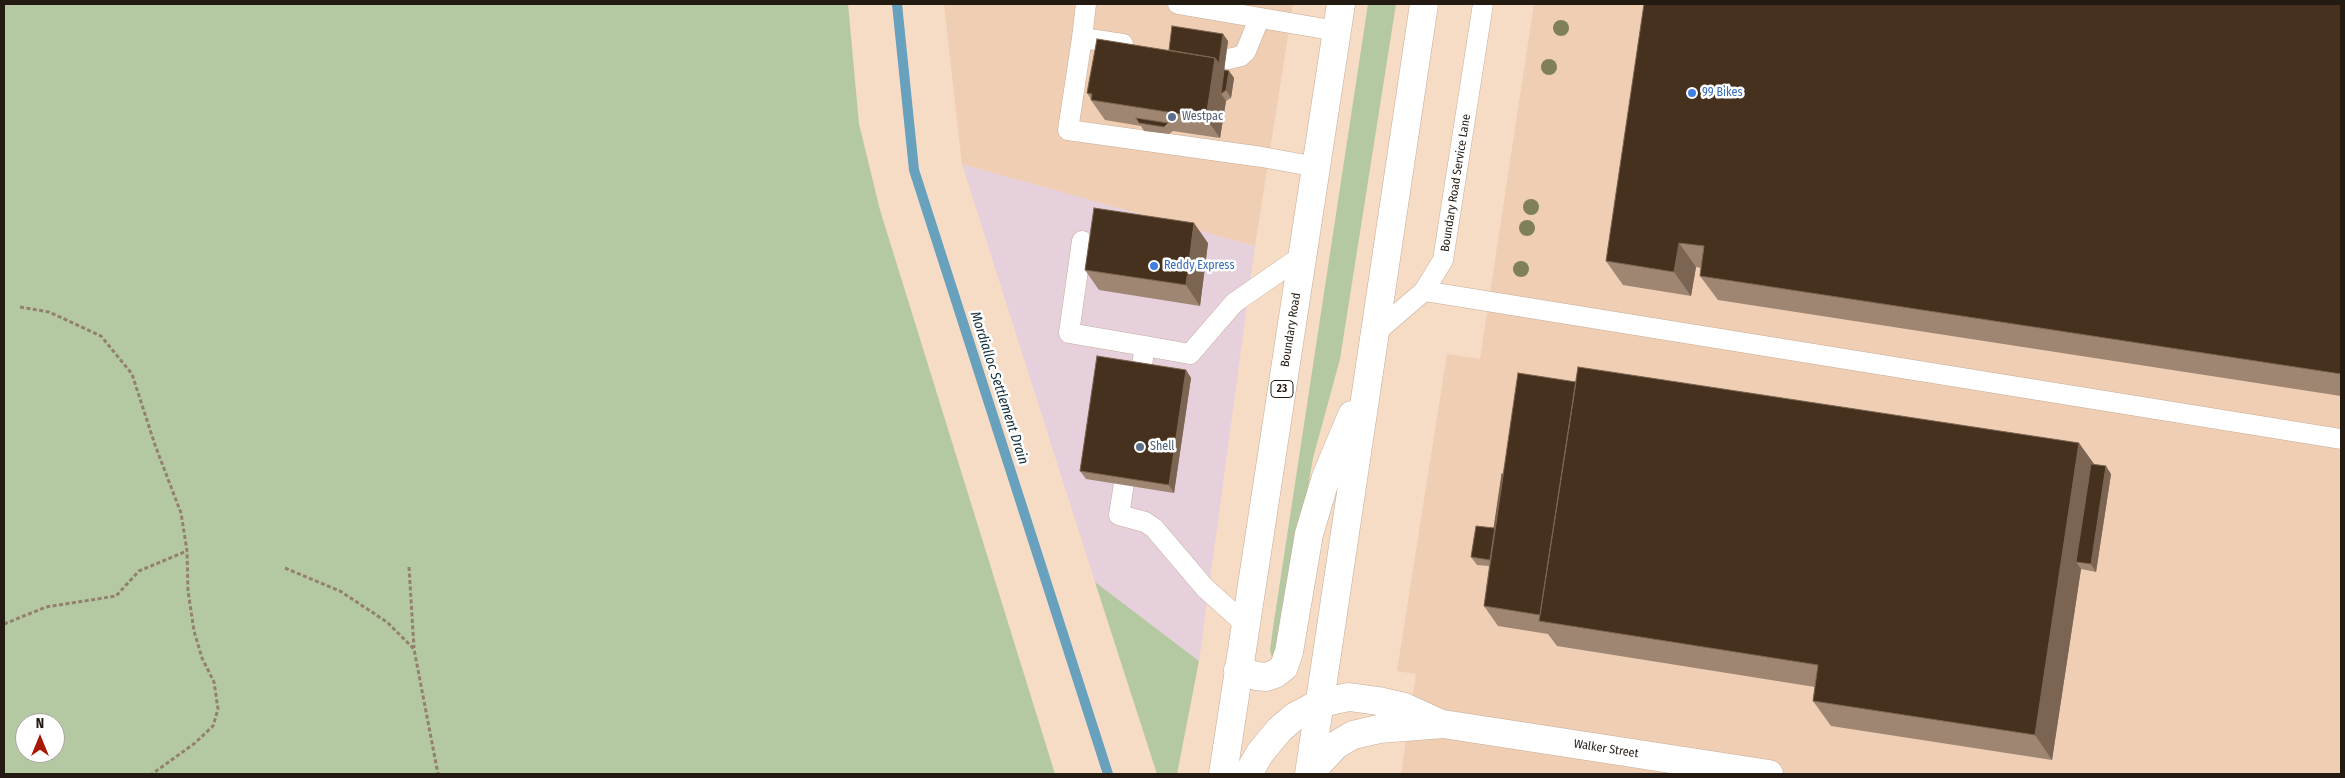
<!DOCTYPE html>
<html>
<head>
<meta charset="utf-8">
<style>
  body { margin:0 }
  #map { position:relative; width:2345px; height:778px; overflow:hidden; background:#f6dbc5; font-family:"Fira Sans Condensed",sans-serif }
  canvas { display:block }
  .frame { position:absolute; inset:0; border:5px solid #231a12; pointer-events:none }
  .north { position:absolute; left:15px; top:713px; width:50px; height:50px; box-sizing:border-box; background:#fff; border:1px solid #a7a3a0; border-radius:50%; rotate:0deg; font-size:14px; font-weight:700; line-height:20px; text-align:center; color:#231a12 }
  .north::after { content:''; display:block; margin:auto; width:18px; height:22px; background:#a81800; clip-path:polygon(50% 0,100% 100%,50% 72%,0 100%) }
</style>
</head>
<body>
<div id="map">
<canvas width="2345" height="778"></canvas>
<div class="frame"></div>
<div class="north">N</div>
</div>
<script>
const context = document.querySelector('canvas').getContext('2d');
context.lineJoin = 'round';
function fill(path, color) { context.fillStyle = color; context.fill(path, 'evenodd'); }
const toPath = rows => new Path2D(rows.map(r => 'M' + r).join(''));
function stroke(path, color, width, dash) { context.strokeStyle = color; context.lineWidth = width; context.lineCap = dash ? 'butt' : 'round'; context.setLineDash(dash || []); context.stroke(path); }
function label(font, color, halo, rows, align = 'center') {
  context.font = font + ' "Fira Sans Condensed",sans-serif'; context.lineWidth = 5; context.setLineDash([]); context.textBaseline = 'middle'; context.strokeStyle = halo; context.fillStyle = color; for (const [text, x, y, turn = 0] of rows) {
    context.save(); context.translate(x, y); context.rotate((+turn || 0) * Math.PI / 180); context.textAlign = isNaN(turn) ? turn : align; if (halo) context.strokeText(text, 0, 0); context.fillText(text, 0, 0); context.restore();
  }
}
fill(toPath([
  [962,164,1255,246,1199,661,1095,582]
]), '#e6d0dc');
fill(toPath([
  [944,4,1293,4,1255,246,962,164],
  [1534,4,2341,4,2341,774,1401,774,1416,674,1397,671,1447,354,1480,359]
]), '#efceb3');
fill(toPath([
  [4,4,848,4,859,124,880,210,1055,774,4,774],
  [25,723,55,723,55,753,25,753],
  [1368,4,1396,4,1340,359,1313,458,1287,612,1275,657,1272,658,1270,650,1273,628],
  [1095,582,1199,661,1177,774,1157,774]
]), '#b4c9a2');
stroke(toPath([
  [897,4,914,170,1108,774]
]), '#68a1be', 10);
const lane = toPath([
  [1178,4,1337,31],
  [1082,38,1086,4],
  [1123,44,1082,38,1068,130,1262,157,1317,167],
  [1198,55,1229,59,1241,56,1246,51,1259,19],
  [1082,241,1069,333,1145,346],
  [1424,291,2341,439],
  [1374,334,1424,291,1443,260,1483,4],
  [1138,390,1145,346,1190,354,1234,303,1303,255],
  [1128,458,1119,515,1145,522,1154,528,1205,588,1245,624]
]);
const street = toPath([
  [1248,774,1260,753,1279,730,1294,717,1320,703,1349,697,1378,701,1404,707,1439,723],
  [1312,774,1319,763,1336,745,1353,735,1379,729,1443,724,1769,774]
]);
const primary = toPath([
  [1238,670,1256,676,1266,677,1275,674,1284,667,1289,652,1309,534,1326,477,1352,415],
  [1223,774,1341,4],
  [1309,774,1424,4]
]);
stroke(lane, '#c7ad98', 21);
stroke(street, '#c7ad98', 29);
stroke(primary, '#c7ad98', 29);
stroke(toPath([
  [20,307,49,312,101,336,132,374,155,445,181,513,187,551,188,591,194,631,202,658,214,682,218,709,213,726,195,743,152,774],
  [409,567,414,648],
  [285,568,340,591,387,622,414,649,438,774],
  [4,624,46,607,116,596,139,571,187,551]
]), '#938071', 3, [4, 2.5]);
stroke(lane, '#fff', 20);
stroke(street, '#fff', 28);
stroke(primary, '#fff', 28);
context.fillStyle = '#7f8059';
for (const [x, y] of [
  [1561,28],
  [1549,67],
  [1531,207],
  [1527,228],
  [1521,269]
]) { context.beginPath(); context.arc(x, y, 8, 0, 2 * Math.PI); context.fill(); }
fill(toPath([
  [2341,4,2341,396,1718,300,1700,276,1701,268,1696,267,1691,296,1623,285,1606,261],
  [1223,34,1228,41,1224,70,1229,71,1234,78,1231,98,1226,101,1220,138,1173,131,1169,134,1144,131,1141,126,1105,120,1091,100,1091,99,1087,93,1169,50],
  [1208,243,1200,306,1099,290,1085,270],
  [1186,370,1191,378,1174,493,1086,479,1080,471],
  [2094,465,2111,474,2096,572,2081,569,2052,760,1831,726,1813,701,1815,687,1557,646,1548,634,1498,626,1484,606,1489,566,1477,565,1471,557,1494,528]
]), '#9e8672');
fill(toPath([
  [1223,34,1228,41,1224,71,1229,71,1234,78,1231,98,1226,90,1221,94,1226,101,1220,138,1206,118,1215,58],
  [1194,223,1208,243,1200,306,1186,285],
  [1679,243,1696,267,1691,296,1674,272],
  [1186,370,1191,378,1174,493,1169,485],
  [2079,443,2097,468,2076,562,2081,569,2052,760,2035,735],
  [2106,466,2111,474,2096,572,2091,564]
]), '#7b6451');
const building = toPath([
  [1644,4,2341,4,2341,374,1700,276,1704,246,1679,243,1674,272,1606,261,1644,4],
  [1172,26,1223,34,1219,63,1215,58,1169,50,1172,26],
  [1097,39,1215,58,1206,118,1091,100,1092,94,1087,93,1097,39],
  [1224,70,1229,71,1226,90,1221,94,1224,70],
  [1136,118,1168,123,1164,127,1139,123,1136,118],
  [1094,208,1194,223,1186,285,1085,270,1094,208],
  [1097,356,1186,370,1169,485,1080,471,1097,356],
  [1578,367,2079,443,2035,735,1813,701,1818,665,1539,621,1578,367],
  [1518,373,1576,382,1540,615,1484,606,1518,373],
  [2091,464,2106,466,2091,564,2076,562,2091,464],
  [1502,474,1503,474,1490,560,1471,557,1476,526,1494,528,1502,474]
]);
fill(building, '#46311f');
stroke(building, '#7b6451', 1);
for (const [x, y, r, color] of [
  [1692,93,5,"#3f7fe0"],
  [1172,117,5,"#5c6f8a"],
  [1154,266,5,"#3f7fe0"],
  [1140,447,5,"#5c6f8a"]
]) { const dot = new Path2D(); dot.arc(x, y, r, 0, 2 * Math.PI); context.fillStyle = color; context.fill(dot); stroke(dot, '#fff', 2); }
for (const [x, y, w] of [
  [1282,389,22]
]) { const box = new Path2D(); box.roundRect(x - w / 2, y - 8.5, w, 17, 4); context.fillStyle = '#fff'; context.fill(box); stroke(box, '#231a12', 1); }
label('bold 11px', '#231a12', null, [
  ["23",1282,389]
]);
label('12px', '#366cbe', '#fff', [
  ["99 Bikes",1702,93],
  ["Reddy Express",1164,266]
], 'left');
label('12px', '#4e5e75', '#fff', [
  ["Westpac",1182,117],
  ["Shell",1150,447]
], 'left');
label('12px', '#231a12', '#fff', [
  ["Boundary Road Service Lane",1456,183,-81],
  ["Boundary Road",1291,330,-81],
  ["Walker Street",1606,749,9]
]);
label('italic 14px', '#122e3b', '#fff', [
  ["Mordialloc Settlement Drain",999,388,72]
]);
</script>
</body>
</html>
